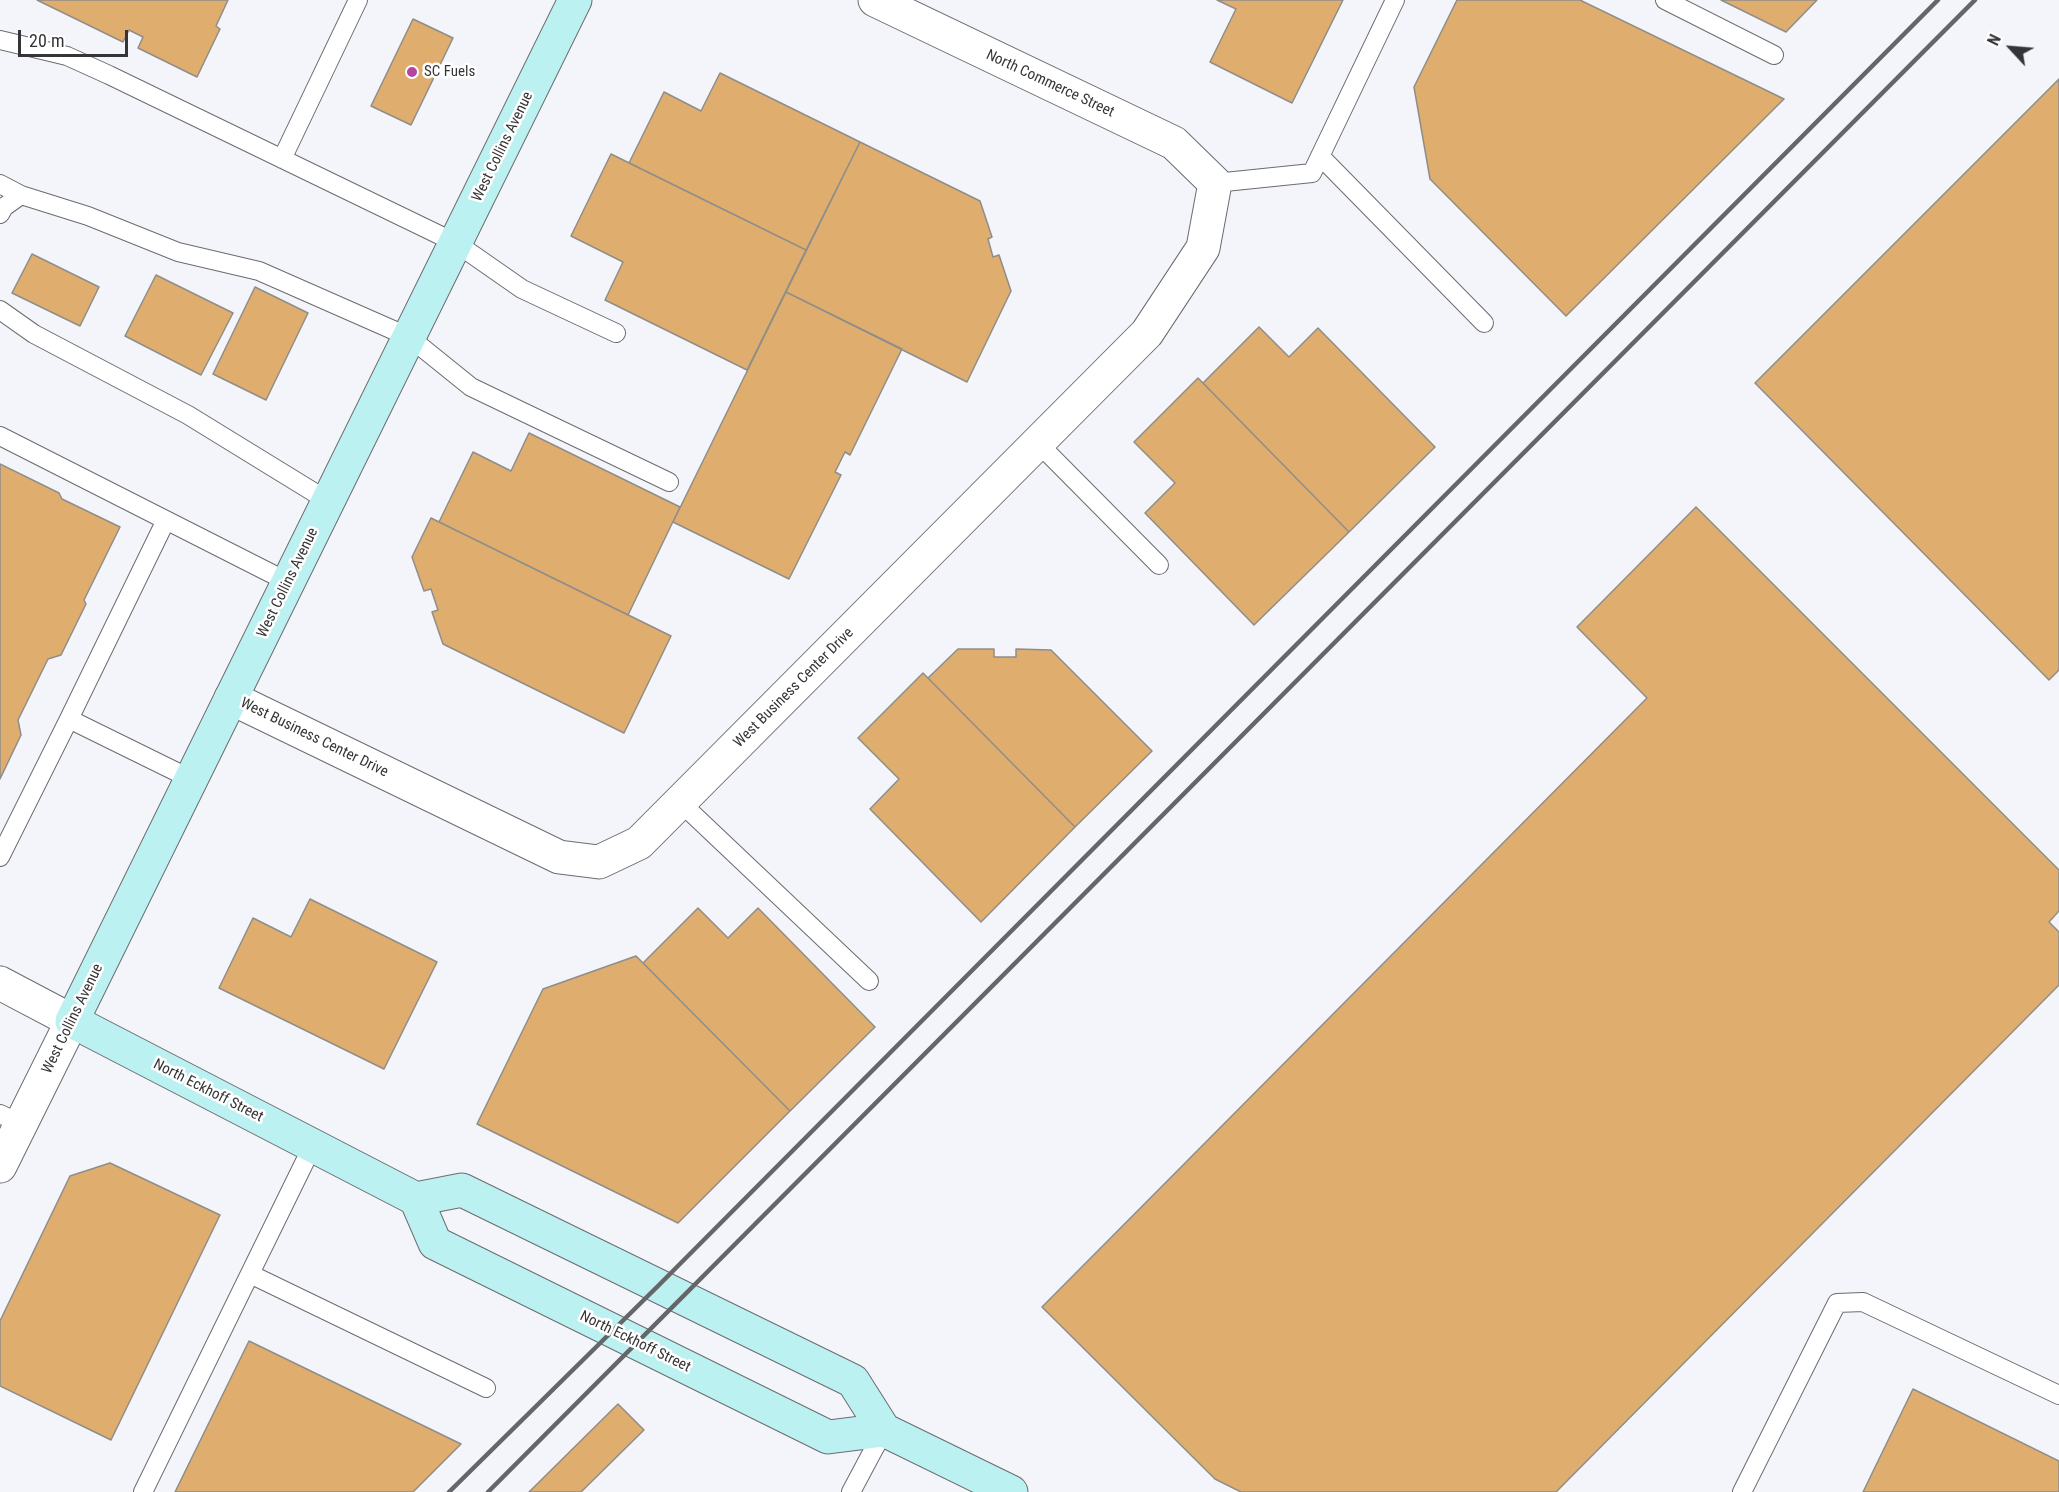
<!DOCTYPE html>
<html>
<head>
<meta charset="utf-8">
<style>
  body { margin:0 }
  #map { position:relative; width:2059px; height:1492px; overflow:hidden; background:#f3f5fa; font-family:"Roboto Condensed",sans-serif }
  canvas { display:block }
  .north { position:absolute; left:1981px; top:18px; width:60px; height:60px; -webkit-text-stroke:4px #fff; paint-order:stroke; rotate:296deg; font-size:16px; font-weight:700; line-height:24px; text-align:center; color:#353537 }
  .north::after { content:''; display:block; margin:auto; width:21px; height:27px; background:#353537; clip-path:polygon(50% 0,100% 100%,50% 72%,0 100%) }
  .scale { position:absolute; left:18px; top:30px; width:110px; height:27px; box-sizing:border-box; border:3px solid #353537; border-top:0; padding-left:8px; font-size:18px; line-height:21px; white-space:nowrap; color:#353537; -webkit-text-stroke:4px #fff; paint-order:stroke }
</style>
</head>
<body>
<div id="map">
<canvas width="2059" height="1492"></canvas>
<div class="north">N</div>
<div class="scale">20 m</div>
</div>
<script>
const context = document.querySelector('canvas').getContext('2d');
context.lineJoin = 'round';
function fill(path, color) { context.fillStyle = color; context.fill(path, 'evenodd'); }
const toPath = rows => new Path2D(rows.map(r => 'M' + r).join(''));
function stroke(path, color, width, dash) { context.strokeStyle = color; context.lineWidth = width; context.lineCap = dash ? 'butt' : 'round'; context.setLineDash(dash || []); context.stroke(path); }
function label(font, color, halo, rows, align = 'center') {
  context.font = font + ' "Roboto Condensed",sans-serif'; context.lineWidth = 5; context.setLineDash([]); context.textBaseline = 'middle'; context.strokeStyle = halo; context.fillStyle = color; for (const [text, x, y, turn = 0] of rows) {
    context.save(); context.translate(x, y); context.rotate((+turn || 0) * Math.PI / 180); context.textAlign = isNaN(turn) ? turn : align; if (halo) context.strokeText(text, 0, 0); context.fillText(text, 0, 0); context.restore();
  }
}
const building = toPath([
  [37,0,228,0,216,26,220,29,197,77,138,48,143,37,129,30,123,42,37,0],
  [1217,0,1343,0,1292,103,1210,62,1236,9,1217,0],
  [1457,0,1580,0,1784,99,1566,316,1430,179,1414,87,1457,0],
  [1721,0,1817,0,1786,32,1721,0],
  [413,19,453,38,411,125,371,106,413,19],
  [720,73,860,142,806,250,629,163,664,92,701,111,720,73],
  [2059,79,2059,670,2049,680,1755,383,2059,79],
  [860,142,980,201,992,237,988,239,993,257,999,255,1011,291,967,382,786,292,860,142],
  [611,154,806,250,747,370,605,300,623,262,571,236,611,154],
  [32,254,99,287,80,326,12,293,32,254],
  [156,275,233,313,201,375,125,336,156,275],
  [255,287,308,313,266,400,213,374,255,287],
  [786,292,902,349,850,455,845,452,835,472,841,475,789,579,673,522,786,292],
  [1259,327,1289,357,1318,328,1435,447,1349,532,1203,383,1259,327],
  [1198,378,1349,532,1254,625,1145,513,1175,483,1134,442,1198,378],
  [529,433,680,507,628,615,439,522,473,452,511,471,529,433],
  [0,464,59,493,62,499,120,527,84,600,86,604,61,655,48,659,18,720,21,735,0,779,0,464],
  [1696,507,2059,870,2059,911,2049,922,2059,932,2059,985,1556,1492,1241,1492,1215,1479,1042,1307,1647,698,1577,627,1696,507],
  [431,518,671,636,624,733,443,644,432,612,438,610,431,589,424,591,412,557,431,518],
  [958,649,994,649,994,657,1016,657,1016,649,1051,650,1152,751,1075,827,928,678,958,649],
  [923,673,1075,827,981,922,870,809,899,779,858,738,923,673],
  [310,899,437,962,384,1069,219,988,253,918,291,937,310,899],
  [698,908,728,938,758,908,875,1027,790,1111,643,963,698,908],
  [636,956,790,1111,678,1223,477,1124,543,989,636,956],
  [110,1163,220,1215,111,1440,0,1386,0,1321,70,1176,110,1163],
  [249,1341,461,1444,413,1492,175,1492,249,1341],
  [1913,1389,2059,1461,2059,1492,1863,1492,1913,1389],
  [618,1404,644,1430,581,1492,529,1492,618,1404]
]);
fill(building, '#dfae6f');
stroke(building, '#908d89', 1.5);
const lane = toPath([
  [1665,0,1774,55],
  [0,40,67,56,109,75,456,243,522,289,616,333],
  [1320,156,1484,323],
  [282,159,358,0],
  [1215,183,1312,173,1395,0],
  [0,184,21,195],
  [0,214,4,207,21,195,88,216,178,252,259,271,409,337,471,387,669,482],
  [0,310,34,334,188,415,328,501],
  [0,436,288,582],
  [1038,443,1159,565],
  [166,520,69,719,191,779],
  [680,802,869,981],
  [0,857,69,719],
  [0,1114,21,1124],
  [250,1274,486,1388],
  [143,1492,313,1145],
  [851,1492,884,1430],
  [1742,1492,1837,1303,1863,1302,2059,1395]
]);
const street = toPath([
  [231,698,559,857,599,862,639,843,1147,333,1203,248,1215,183,1174,143,875,0],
  [0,983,72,1021,0,1166]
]);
const secondary = toPath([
  [575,0,72,1021,416,1199,462,1190,853,1381,884,1430,1011,1492],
  [416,1199,435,1243,828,1437,884,1430]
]);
stroke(lane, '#6b6c70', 20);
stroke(street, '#6b6c70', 35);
stroke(secondary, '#6b6c70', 35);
stroke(lane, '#fff', 18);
stroke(street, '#fff', 33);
stroke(secondary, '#bcf1f1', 33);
stroke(toPath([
  [449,1492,658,1286,1938,0],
  [488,1492,1975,0]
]), '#656669', 4.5);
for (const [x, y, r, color] of [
  [412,72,6,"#b545a1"]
]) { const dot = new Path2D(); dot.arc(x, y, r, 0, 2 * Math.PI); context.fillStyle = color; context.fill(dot); stroke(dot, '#fff', 2); }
label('15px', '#353537', '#fff', [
  ["SC Fuels",424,72]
], 'left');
label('15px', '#353537', '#fff', [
  ["North Commerce Street",1050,84,25],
  ["West Collins Avenue",503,147,-64],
  ["West Collins Avenue",288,583,-64],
  ["West Business Center Drive",794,688,-45],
  ["West Business Center Drive",314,738,26],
  ["West Collins Avenue",73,1019,-64],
  ["North Eckhoff Street",208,1091,27],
  ["North Eckhoff Street",635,1342,26]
]);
</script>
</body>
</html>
